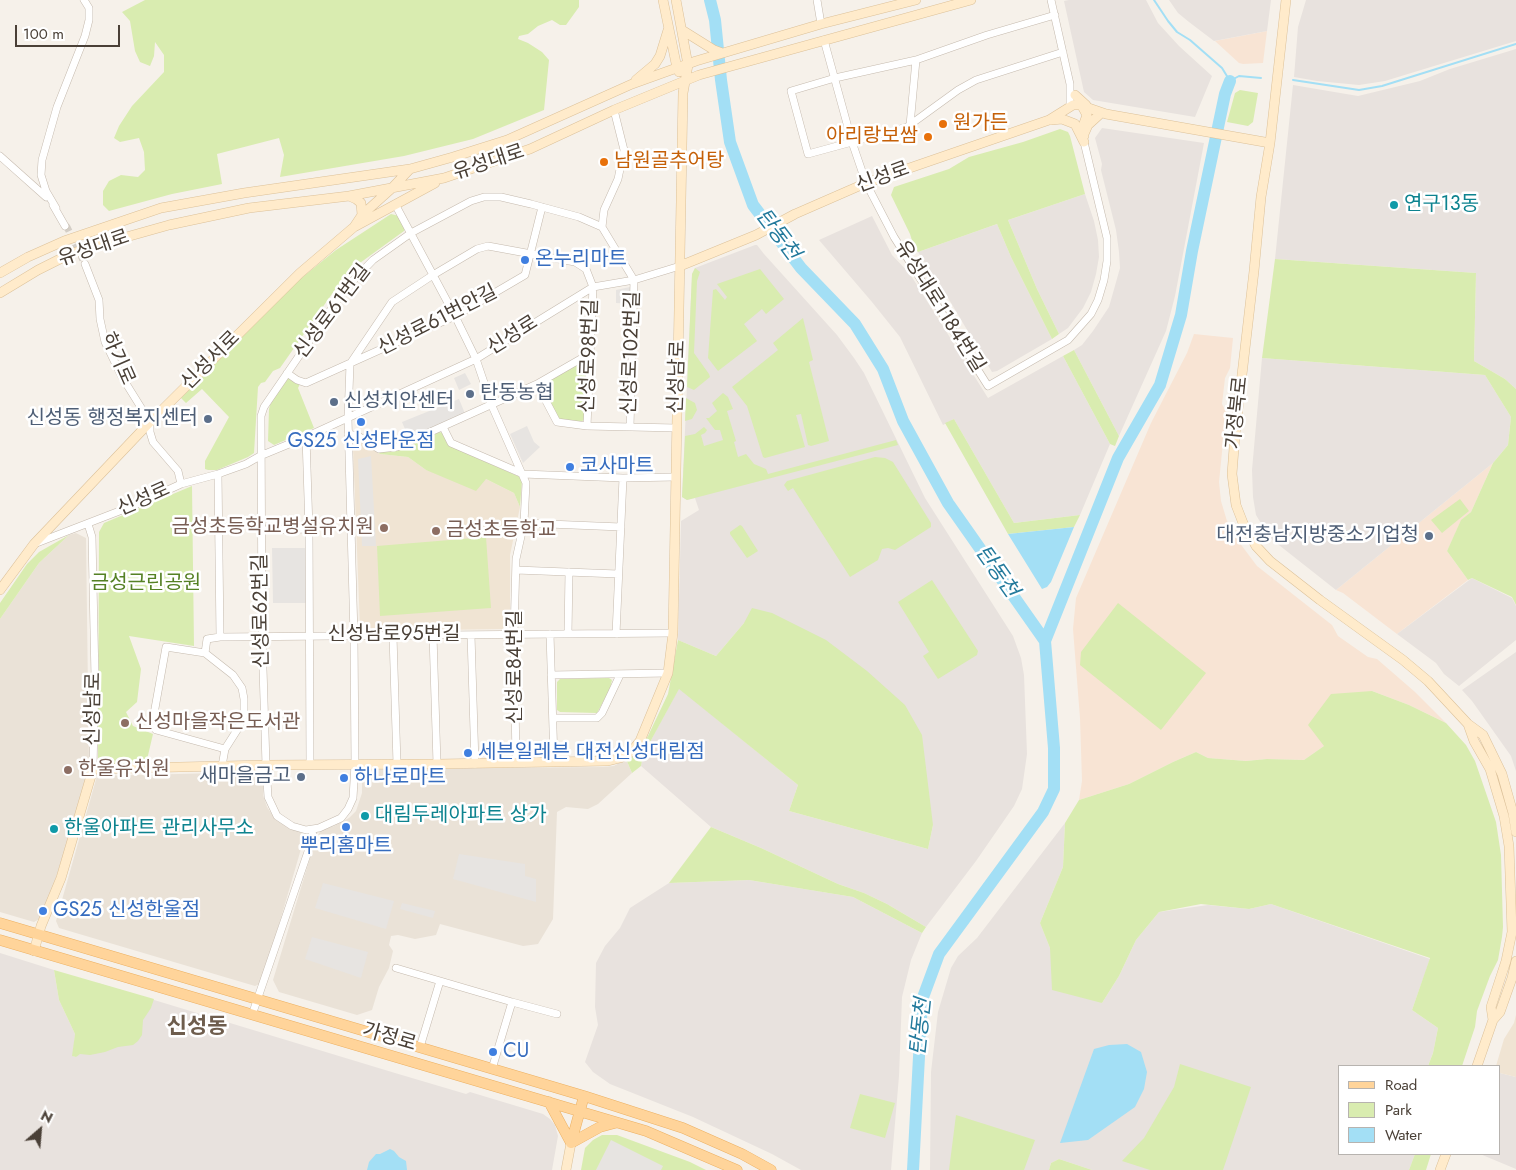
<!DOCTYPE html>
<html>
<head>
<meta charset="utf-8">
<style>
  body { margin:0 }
  #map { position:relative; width:1516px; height:1170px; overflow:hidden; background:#f6f1ea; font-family:Jost,sans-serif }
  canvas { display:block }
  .legend { position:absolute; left:1338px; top:1065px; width:162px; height:90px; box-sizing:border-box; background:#fff; border:1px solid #b7b3af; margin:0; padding:6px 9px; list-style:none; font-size:15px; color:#4a4037 }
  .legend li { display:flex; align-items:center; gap:10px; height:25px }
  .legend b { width:25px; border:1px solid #b7b3af }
  .north { position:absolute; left:15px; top:1105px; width:50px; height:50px; -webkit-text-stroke:4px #fff; paint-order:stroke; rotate:27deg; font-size:14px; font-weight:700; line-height:20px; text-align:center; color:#4a4037 }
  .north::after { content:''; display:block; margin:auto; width:18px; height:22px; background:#4a4037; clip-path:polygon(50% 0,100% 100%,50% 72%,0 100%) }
  .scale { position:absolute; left:15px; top:25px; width:105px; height:22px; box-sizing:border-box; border:2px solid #4a4037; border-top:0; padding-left:6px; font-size:15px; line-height:18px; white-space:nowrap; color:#4a4037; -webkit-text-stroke:4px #fff; paint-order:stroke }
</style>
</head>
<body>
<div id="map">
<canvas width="1516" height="1170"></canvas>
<ul class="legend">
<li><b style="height:6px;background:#ffd49a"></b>Road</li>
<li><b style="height:14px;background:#d9ecb0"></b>Park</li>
<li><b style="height:14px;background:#a3dff5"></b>Water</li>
</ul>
<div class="north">N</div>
<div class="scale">100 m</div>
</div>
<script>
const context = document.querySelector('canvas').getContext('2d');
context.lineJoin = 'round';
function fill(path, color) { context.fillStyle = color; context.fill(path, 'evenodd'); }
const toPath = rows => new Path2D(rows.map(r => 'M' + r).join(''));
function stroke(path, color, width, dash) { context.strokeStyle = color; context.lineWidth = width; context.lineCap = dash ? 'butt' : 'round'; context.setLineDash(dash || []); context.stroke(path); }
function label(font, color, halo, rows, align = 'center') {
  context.font = font + ' Jost,"Noto Sans KR",sans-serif'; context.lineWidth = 5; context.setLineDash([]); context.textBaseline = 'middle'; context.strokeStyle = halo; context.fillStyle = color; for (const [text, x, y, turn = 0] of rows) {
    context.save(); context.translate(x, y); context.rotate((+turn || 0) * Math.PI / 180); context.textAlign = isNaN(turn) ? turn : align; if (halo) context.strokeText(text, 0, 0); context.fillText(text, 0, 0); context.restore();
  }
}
fill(toPath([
  [76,533,86,538,89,768,63,856,43,917,34,922,0,912,0,619,39,563,69,535],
  [626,759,632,773,598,804,588,809,566,807,557,812,553,919,538,944,523,946,440,924,436,935,415,939,398,935,391,936,389,945,393,951,389,968,379,987,372,1010,357,1015,279,992,273,980,313,848,320,831,334,826,349,818,356,811,362,793,362,771,366,769,603,767,614,766],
  [259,772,263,775,263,795,267,807,275,819,283,824,300,831,303,842,262,983,255,986,59,928,56,921,97,776]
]), '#eae2d7');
fill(toPath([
  [1267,31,1263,63,1243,64,1239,63,1215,41],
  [1194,334,1233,338,1230,368,1225,378,1222,404,1226,412,1219,482,1221,501,1227,521,1236,538,1257,566,1332,625,1338,636,1368,657,1377,659,1415,692,1446,723,1409,705,1372,691,1324,746,1304,760,1267,759,1246,761,1208,758,1196,752,1173,762,1129,784,1079,800,1082,781,1080,718,1073,629,1076,598,1151,423,1187,353],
  [1493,463,1471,512,1461,521,1447,551,1468,580,1397,634,1343,593,1336,590]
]), '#f8e4d4');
fill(toPath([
  [1069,0,1146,0,1158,23,1179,46,1212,76,1195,117,1093,100,1084,92,1064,1],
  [1169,0,1271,0,1267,31,1214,41,1189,22,1178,13],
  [1306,0,1516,0,1516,41,1385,81,1359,85,1317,81,1294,77,1298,27],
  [1516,49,1516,389,1505,379,1474,361,1476,273,1275,259,1293,85,1358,96,1420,81,1450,69],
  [1102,128,1204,143,1175,296,1166,331,1119,436,1074,350,1082,345,1093,331,1109,307,1120,268,1119,252,1116,230,1101,170,1102,164,1095,138],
  [1085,194,1094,221,1098,240,1099,257,1096,274,1091,292,1083,308,1068,328,1059,334,1037,289,1008,220],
  [872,216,892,255,910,274,988,398,1063,356,1110,444,1080,515,1014,523,954,419,943,425,900,337,872,302,819,240],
  [997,224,1011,257,1052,339,997,371,992,372,947,296,918,252],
  [755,245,757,245,764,254,837,335,854,358,864,373,925,498,1013,636,1021,658,1024,675,1027,754,1022,789,1014,806,976,861,926,927,887,904,864,893,838,884,761,848,711,827,641,766,643,755,679,688,798,785,789,811,928,849,933,825,744,623,716,656,678,640,681,521,699,510,695,498,687,500,682,497,692,274,695,268],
  [1262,358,1485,375,1511,417,1508,445,1493,463,1336,590,1270,538,1256,515,1253,497,1252,470],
  [1472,578,1512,598,1516,606,1516,640,1459,686,1444,674,1436,663,1397,634],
  [1516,652,1516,771,1511,756,1472,701,1462,690],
  [1065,823,1063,867,1040,923,1050,948,1102,1003,1119,976,1136,940,1159,912,1208,905,1249,909,1271,904,1430,959,1412,1010,1438,1028,1433,1053,1428,1066,1340,1066,1340,1154,1415,1154,1409,1170,1092,1170,1059,1159,1051,1163,1049,1170,930,1170,931,1072,938,1012,951,968,958,956,977,938],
  [749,880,853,897,922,933,911,960,902,997,899,1076,891,1170,801,1170,772,1154,693,1117,610,1084,593,1072,585,1062,598,1025,595,1007,596,963,605,946,620,928,630,908,669,883],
  [0,953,54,970,59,1000,75,1034,73,1056,76,1057,98,983,395,1073,466,1094,470,1092,543,1114,550,1119,555,1125,558,1136,552,1170,0,1170],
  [1500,1073,1516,1077,1516,1169,1480,1154,1500,1154]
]), '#e8e2de');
fill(toPath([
  [357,442,365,444,380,454,408,457,426,470,486,479,514,493,520,507,510,555,510,624,506,629,367,631,360,627,353,448],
  [1516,1015,1516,1077,1500,1073,1500,1066,1496,1066,1504,1039,1514,1023]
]), '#f0e4d3');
fill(toPath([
  [145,0,579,0,579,7,566,25,560,25,552,20,538,26,528,34,519,36,518,39,528,43,542,52,549,60,544,110,473,139,404,156,280,177,284,155,279,138,217,154,222,184,172,194,109,211,103,205,103,191,109,181,121,175,138,177,145,170,144,152,139,138,120,142,114,138,119,126,132,106,164,72,164,55,155,42,154,56,150,66,140,62,135,51,130,21,122,12],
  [1240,90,1258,93,1253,122,1248,126,1227,122,1235,93],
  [1060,129,1068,132,1070,136,1085,194,1008,220,1037,289,1059,334,1052,339,1011,257,997,224,918,252,914,247,910,234,891,195,894,187,949,169,969,157,1023,142],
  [391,214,399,216,405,227,404,231,353,268,334,291,280,368,273,371,265,382,261,383,258,387,254,453,248,457,217,470,208,470,205,469,205,461,229,417,202,389,186,403,181,398,294,284,336,250],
  [1275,259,1476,273,1474,361,1505,379,1516,389,1516,605,1512,597,1472,578,1468,580,1447,551,1461,520,1471,512,1493,463,1508,445,1511,417,1485,375,1262,358],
  [695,268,700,272,697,281,694,353,709,374,710,377,694,390,687,387,692,274],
  [760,269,784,299,766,314,762,309,744,324,757,341,718,371,708,358,713,290,716,289,725,300,727,297,717,284],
  [803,318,813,360,809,362,829,441,811,446,808,445,801,414,796,415,805,447,765,458,763,457,747,406,732,387,778,350,773,343],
  [1074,350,1119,436,1115,446,1110,444,1063,356],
  [582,361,587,364,585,419,581,422,559,419,543,390,545,382],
  [289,377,300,384,298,388,314,428,274,445,268,441,269,409,271,402],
  [723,393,728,397,733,409,727,411,736,441,734,442,738,457,746,454,754,464,766,469,768,474,896,440,898,445,687,500,682,497,685,436,695,434,704,427,707,430,705,433,701,435,704,446,723,440,720,430,715,430,706,418,709,418,717,411,712,403],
  [686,398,695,403,697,410,692,419,685,421],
  [954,419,1014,523,1080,515,1074,527,1008,534,945,423],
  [439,432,444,433,450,446,520,477,522,481,520,507,514,493,486,479,476,491,426,470,408,457,380,454,365,444,380,451,411,443],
  [875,457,885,458,893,462,931,523,931,527,895,550,888,548,882,549,878,560,850,577,793,488,788,491,784,485,787,481],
  [192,486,194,646,129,636,141,669,137,702,126,712,133,726,153,734,146,764,104,764,98,758,99,532,104,523],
  [1460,499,1469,511,1442,533,1431,520],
  [740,525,742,526,758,551,747,558,730,534,730,532],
  [69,535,39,563,0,619,0,603,27,564,39,552],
  [486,537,491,608,380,616,377,546],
  [932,580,978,651,977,655,938,679,923,656,929,652,898,602],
  [1118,603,1206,673,1161,730,1080,665,1081,652],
  [752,608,772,613,826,640,867,671,905,705,922,735,933,825,928,849,789,811,798,785,679,689,643,755,641,766,632,773,626,759,638,751,648,736,668,694,678,640,716,656,744,623],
  [609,678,612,680,610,689,597,713,560,712,557,710,557,682,560,679],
  [1372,691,1409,705,1446,723,1466,745,1475,761,1496,822,1501,855,1503,927,1502,937,1498,960,1490,976,1477,1011,1475,1027,1462,1066,1428,1066,1433,1053,1438,1028,1412,1010,1430,958,1271,904,1249,909,1201,904,1159,912,1136,940,1119,976,1102,1003,1052,990,1050,948,1040,923,1063,867,1065,823,1079,800,1129,784,1173,762,1196,752,1208,758,1246,761,1267,759,1304,760,1324,746,1308,725,1331,694],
  [711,827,761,848,838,884,864,893,887,904,926,927,922,933,853,897,749,880,669,883],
  [54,970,154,999,151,1008,143,1020,142,1035,138,1041,133,1045,118,1047,105,1052,90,1055,80,1054,76,1057,72,1056,75,1034,59,1000],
  [1180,1064,1251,1087,1223,1170,1150,1170,1122,1161,1144,1138,1174,1087],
  [860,1094,895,1103,885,1138,850,1128],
  [956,1115,1035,1140,1024,1170,949,1170],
  [602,1135,617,1135,690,1162,706,1170,581,1170,585,1148,593,1140],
  [1415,1154,1431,1154,1426,1170,1409,1170],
  [1059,1159,1092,1170,1049,1170,1051,1163]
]), '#d9ecb0');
fill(toPath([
  [630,287,634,291,633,304,616,303,616,290],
  [465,373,471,384,459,390,454,378],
  [459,399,466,416,409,439,402,422],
  [527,426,534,442,540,447,523,463,510,434],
  [371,456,376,546,362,546,358,459],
  [272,548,306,548,307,603,273,603],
  [459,854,525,864,525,876,536,879,536,902,453,879],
  [323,883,394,901,386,929,315,908],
  [402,903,435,911,433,918,400,909],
  [312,937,368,952,361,978,305,959],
  [611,1140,663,1166,661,1170,596,1170]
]), '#e7e4e1');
fill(toPath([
  [1074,527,1051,582,1047,587,1042,589,1008,534],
  [1127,1044,1141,1052,1147,1072,1144,1089,1135,1107,1088,1140,1060,1143,1094,1049,1109,1045],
  [390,1149,394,1151,399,1157,406,1161,407,1170,367,1170,369,1162,376,1154,380,1154]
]), '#a3dff5');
stroke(toPath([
  [1154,0,1168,21,1177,32,1190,40,1222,68,1230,81,1239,76,1261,78],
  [1293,80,1359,90,1382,86,1516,44]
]), '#a3dff5', 2);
stroke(toPath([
  [710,0,715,20,721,80,730,142,753,205,801,268,855,324,883,369,903,421,948,503,1045,641,1054,748,1054,789,1043,812,939,954,922,1000,913,1170],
  [1045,641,1118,458,1160,385,1181,315,1192,251,1225,94,1230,81]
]), '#a3dff5', 12);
stroke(toPath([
  [65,226,67,227,85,264]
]), '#d4cec6', 7, [7, 3.5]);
const street = toPath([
  [817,0,821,24],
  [1051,0,1070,84,1070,106],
  [1055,15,987,35,916,60,835,78,791,91,808,154,907,127,958,90,976,80,1063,52],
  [824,40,852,142,866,183,894,237,988,386,1068,340,1091,314,1098,300,1104,280,1107,261,1107,238,1084,142],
  [910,125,916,60],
  [0,156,46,197],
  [395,204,455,316,476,359,492,406,526,483,524,523,516,559,514,635,516,763],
  [53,205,65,226],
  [56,208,46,191,41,175,42,160,57,107,85,36,89,20,89,8,84,0],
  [602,227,604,210,618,179,624,150,614,110],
  [85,264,99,300,100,319,105,342,122,377,150,422,150,432,153,442,178,471,181,484],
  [287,373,297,380,306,383,455,316,525,275,542,207],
  [537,384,557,422,587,426,676,428],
  [587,426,593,287,586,269,575,262,488,246,477,249,433,275,392,302,350,364,348,418,354,636,355,764,353,798,348,809,341,818,319,828,306,830,292,826,277,816,268,797,266,765,262,636,261,416,264,407,345,289,373,260,411,233,471,201,484,197,501,197,531,204,579,217,602,227,634,280,630,427],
  [443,427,451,443,523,474,623,478,675,477],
  [348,434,358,436,379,449,397,447,537,384,591,353],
  [306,437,309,529,310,764],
  [218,474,220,637,207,639,205,653,233,675,242,688,244,699,244,714,239,727,225,749,222,766],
  [524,523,621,527],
  [88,524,92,537,95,678,93,769],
  [261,530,309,529],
  [34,544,135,505,181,484,218,474,246,464,260,456,306,437,476,359,593,287,634,280,680,266],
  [516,570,618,574],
  [550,634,554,761],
  [568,634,569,572],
  [616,634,623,478],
  [433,635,437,764],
  [471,635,475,764],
  [393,636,397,764],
  [220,637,673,633],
  [205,653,166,647,152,725,156,730,225,749],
  [551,675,668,673],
  [553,718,597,718,602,713,620,675],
  [396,968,512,1002,492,1069],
  [512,1002,557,1014],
  [252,1015,312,840,313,829],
  [420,1047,440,981]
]);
const secondary = toPath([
  [663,0,677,68,679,72],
  [1286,0,1270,143,1261,197,1254,271,1235,435,1232,474,1236,505,1243,523,1256,546,1270,561,1320,600,1403,660,1428,681,1468,724,1483,735,1502,774,1513,813,1516,832],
  [682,30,714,50,722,53],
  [636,80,655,64,660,56,668,30],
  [1075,95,1086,105],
  [1082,106,1087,115,1083,126,1084,136],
  [1052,120,1062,119,1075,124,1084,142],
  [1084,134,1088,125,1099,115],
  [349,196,356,199,361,203,362,215],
  [354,227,435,183],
  [680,266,756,235,795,214,866,183,1049,120,1073,105,1080,105,1106,114,1270,143],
  [0,273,28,257,64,241,161,208,244,193,410,169,453,157,507,140,632,84,696,61,821,24,916,0],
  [0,293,38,270,70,254,105,243,169,225,249,208,349,196,444,178,530,149,614,110,699,75,971,0],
  [0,590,34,544,150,422,300,273,354,227,362,215,391,189,410,169],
  [1468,724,1474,741,1490,769,1504,816,1509,846,1512,932,1506,961,1491,1007,1493,1020],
  [34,951,41,926,61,878,93,769,266,765,437,764,608,761,620,758,631,752,640,741,668,673,673,633,683,93,688,65,676,0],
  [1477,1066,1493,1020,1500,1012,1512,978,1516,961],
  [566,1170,571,1143],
  [1440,1170,1446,1154]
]);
const primary = toPath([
  [0,923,584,1096,683,1128,742,1154,771,1170],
  [0,940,646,1131,737,1170],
  [549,1102,571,1143],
  [571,1143,600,1127,615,1123],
  [571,1143,584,1096]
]);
stroke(street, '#c5baae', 8);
stroke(secondary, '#dcc199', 10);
stroke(primary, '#ecb062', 11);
stroke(street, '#fff', 7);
stroke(secondary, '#ffebcb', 9);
stroke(primary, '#ffd49a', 10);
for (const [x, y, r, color] of [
  [943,124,5,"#e8710a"],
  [928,137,5,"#e8710a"],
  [604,162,5,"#e8710a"],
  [1394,205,5,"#0f9aa8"],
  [525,260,5,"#3f7fe0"],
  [470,394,5,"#5c6f8a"],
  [334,402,5,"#5c6f8a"],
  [208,419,5,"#5c6f8a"],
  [361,422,5,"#3f7fe0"],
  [570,467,5,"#3f7fe0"],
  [384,528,5,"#8d6e63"],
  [436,531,5,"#8d6e63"],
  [1429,536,5,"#5c6f8a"],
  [125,723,5,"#8d6e63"],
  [468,753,5,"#3f7fe0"],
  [68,770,5,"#8d6e63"],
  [301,777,5,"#5c6f8a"],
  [344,778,5,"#3f7fe0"],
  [365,816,5,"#0f9aa8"],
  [346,827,5,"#3f7fe0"],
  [54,829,5,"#0f9aa8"],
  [43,911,5,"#3f7fe0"],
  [493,1052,5,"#3f7fe0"]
]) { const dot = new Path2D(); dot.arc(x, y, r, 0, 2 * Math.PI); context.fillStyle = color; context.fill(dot); stroke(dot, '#fff', 2); }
label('20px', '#c56008', '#fff', [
  ["원가든",953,124],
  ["아리랑보쌈",918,137,"right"],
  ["남원골추어탕",614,162]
], 'left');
label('20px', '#4a4037', '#fff', [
  ["유성대로",489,163,-18],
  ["신성로",883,178,-20],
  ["유성대로",94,249,-19],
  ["유성대로1184번길",939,307,58],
  ["신성로61번길",333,312,-53],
  ["신성로61번안길",438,321,-27],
  ["신성로",513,336,-32],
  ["신성로102번길",632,353,-88],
  ["신성로98번길",590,356,-88],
  ["하기로",117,359,66],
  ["신성서로",211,361,-45],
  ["신성남로",678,377,-88],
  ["가정북로",1238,413,-84],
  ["신성로",144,500,-24],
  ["신성로62번길",262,611,-91],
  ["신성남로95번길",394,635],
  ["신성로84번길",516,667,-90],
  ["신성남로",94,709,-89],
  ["가정로",389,1038,16]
]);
label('20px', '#0d838f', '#fff', [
  ["연구13동",1404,205],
  ["대림두레아파트 상가",375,816],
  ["한울아파트 관리사무소",64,829]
], 'left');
label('20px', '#366cbe', '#fff', [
  ["온누리마트",535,260],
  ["GS25 신성타운점",361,442,"center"],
  ["코사마트",580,467],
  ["세븐일레븐 대전신성대림점",478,753],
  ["하나로마트",354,778],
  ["뿌리홈마트",346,847,"center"],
  ["GS25 신성한울점",53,911],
  ["CU",503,1052]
], 'left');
label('20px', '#4e5e75', '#fff', [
  ["탄동농협",480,394,"left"],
  ["신성치안센터",344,402,"left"],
  ["신성동 행정복지센터",198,419],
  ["대전충남지방중소기업청",1419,536],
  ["새마을금고",291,777]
], 'right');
label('20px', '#785e54', '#fff', [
  ["금성초등학교병설유치원",374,528,"right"],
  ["금성초등학교",446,531],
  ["신성마을작은도서관",135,723],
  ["한울유치원",78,770]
], 'left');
label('20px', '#558125', '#fff', [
  ["금성근린공원",146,584]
]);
label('italic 21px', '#237a9c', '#fff', [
  ["탄동천",777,235,53],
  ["탄동천",996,572,55],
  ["탄동천",922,1027,-84]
]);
label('bold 22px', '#6e5d4d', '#fff', [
  ["신성동",197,1028]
]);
</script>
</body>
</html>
